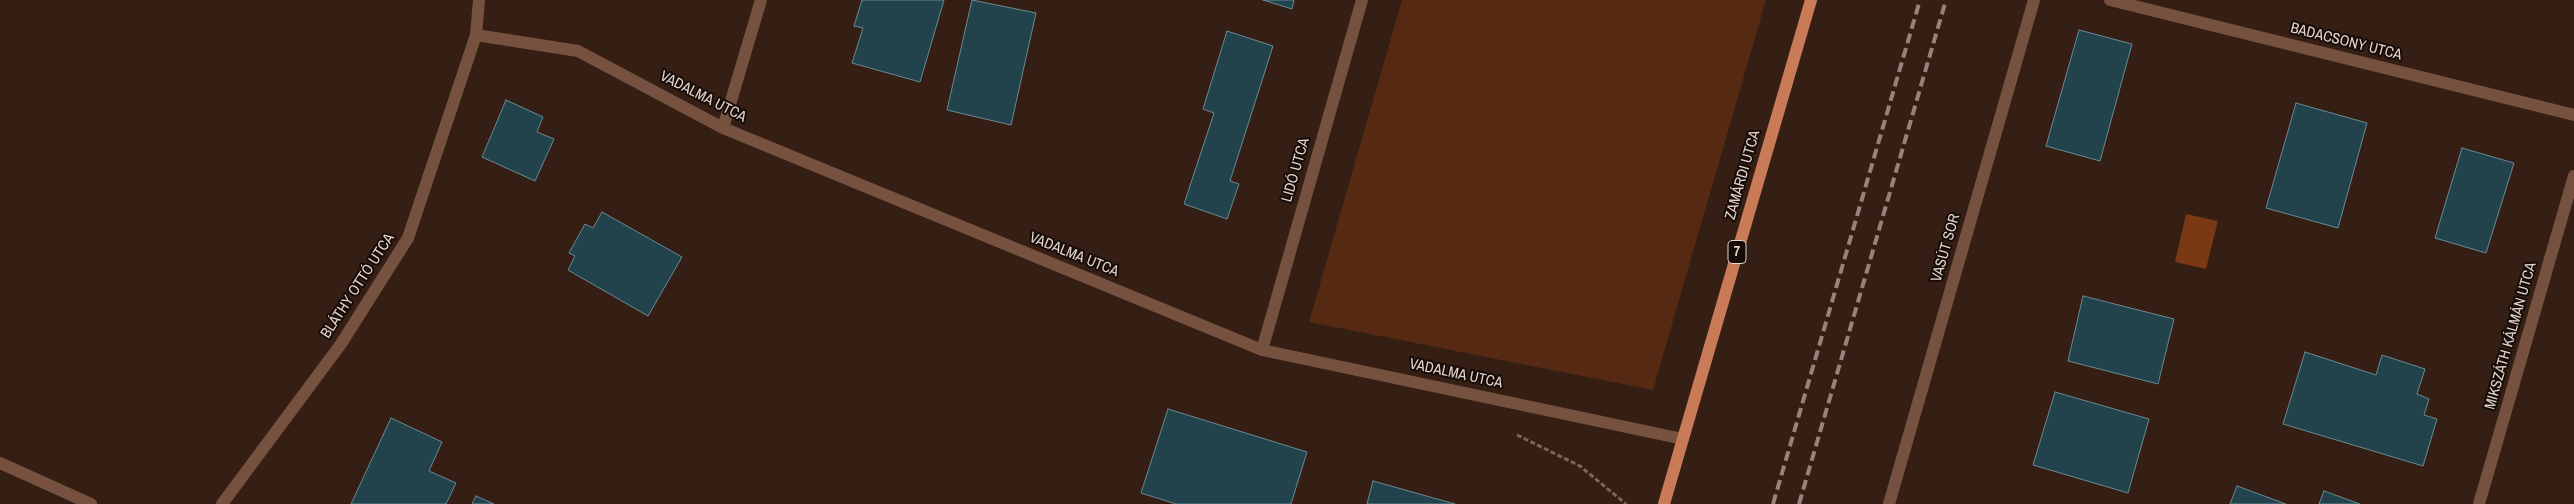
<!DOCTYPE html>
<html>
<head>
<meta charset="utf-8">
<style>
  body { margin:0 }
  canvas { display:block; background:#351e13 }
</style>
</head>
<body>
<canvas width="2574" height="504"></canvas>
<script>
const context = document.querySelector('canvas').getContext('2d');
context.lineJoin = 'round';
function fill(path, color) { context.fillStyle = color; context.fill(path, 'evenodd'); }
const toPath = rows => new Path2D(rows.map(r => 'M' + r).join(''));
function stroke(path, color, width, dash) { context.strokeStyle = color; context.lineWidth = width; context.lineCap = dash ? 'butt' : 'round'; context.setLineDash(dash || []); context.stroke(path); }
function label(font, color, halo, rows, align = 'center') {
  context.font = font + ' "Archivo Narrow",sans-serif'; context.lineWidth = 4; context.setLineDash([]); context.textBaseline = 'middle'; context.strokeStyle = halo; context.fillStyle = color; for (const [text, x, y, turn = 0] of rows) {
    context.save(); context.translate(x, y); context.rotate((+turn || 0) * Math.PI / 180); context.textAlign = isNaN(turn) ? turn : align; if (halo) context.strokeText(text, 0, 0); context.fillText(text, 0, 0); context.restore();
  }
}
fill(toPath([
  [1402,0,1766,0,1653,390,1309,322]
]), '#552912');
fill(toPath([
  [2186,214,2218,221,2206,269,2175,262]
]), '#7a3815');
const building = toPath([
  [862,0,944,0,920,82,852,63,863,28,854,26,862,0],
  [972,0,1036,13,1011,125,947,110,972,0],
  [1263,0,1294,0,1292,9,1263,0],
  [2079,30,2132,44,2100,161,2046,146,2079,30],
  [1227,31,1273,46,1230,181,1239,184,1227,219,1184,204,1214,113,1203,109,1227,31],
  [506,100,543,117,537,132,554,139,535,181,482,157,506,100],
  [2296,103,2367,123,2338,228,2266,208,2296,103],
  [2462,148,2514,163,2486,253,2435,238,2462,148],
  [602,212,682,257,648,316,568,270,575,256,569,253,585,224,593,228,602,212],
  [2083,296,2174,319,2158,384,2068,361,2083,296],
  [2305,352,2376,375,2382,355,2425,369,2417,394,2429,399,2424,415,2437,419,2423,466,2283,424,2305,352],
  [2055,392,2149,419,2128,493,2033,465,2055,392],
  [1168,409,1307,452,1291,504,1176,504,1141,493,1168,409],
  [391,418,442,442,429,471,456,483,446,504,351,504,391,418],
  [1373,481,1455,504,1367,504,1373,481],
  [2237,486,2286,504,2230,504,2237,486],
  [2324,491,2360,504,2319,504,2324,491],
  [476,496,494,504,472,504,476,496]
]);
fill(building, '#23434c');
stroke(building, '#688a93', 1);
stroke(toPath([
  [1517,435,1580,466,1626,504]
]), '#7a665d', 3, [5, 2.5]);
stroke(toPath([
  [2110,0,2574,115],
  [476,35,578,51,723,128,1262,350,1683,439],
  [723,128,761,0],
  [1262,350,1362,0],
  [0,463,91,504],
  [222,504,341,344,408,238,476,35,479,0],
  [1889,504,2034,0],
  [2479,504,2574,176]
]), '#77513f', 12);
stroke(toPath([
  [1664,504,1811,0]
]), '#c87b56', 12);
stroke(toPath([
  [1773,504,1920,0],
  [1799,504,1946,0]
]), '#96837a', 4, [10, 5]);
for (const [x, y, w] of [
  [1737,252,18]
]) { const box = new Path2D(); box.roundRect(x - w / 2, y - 11.5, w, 23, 4); context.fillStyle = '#150b07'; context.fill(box); stroke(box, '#e3d3cc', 1); }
label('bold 14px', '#e3d3cc', null, [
  ["7",1737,252]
]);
label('15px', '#e3d3cc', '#150b07', [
  ["BADACSONY UTCA",2346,42,14],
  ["VADALMA UTCA",703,97,27],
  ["LIDÓ UTCA",1296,170,-74],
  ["ZAMÁRDI UTCA",1743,175,-74],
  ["VASÚT SOR",1946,248,-74],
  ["VADALMA UTCA",1074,255,22],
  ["BLÁTHY OTTÓ UTCA",358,286,-57],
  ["MIKSZÁTH KÁLMÁN UTCA",2511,336,-74],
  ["VADALMA UTCA",1456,374,12]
]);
</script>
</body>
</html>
